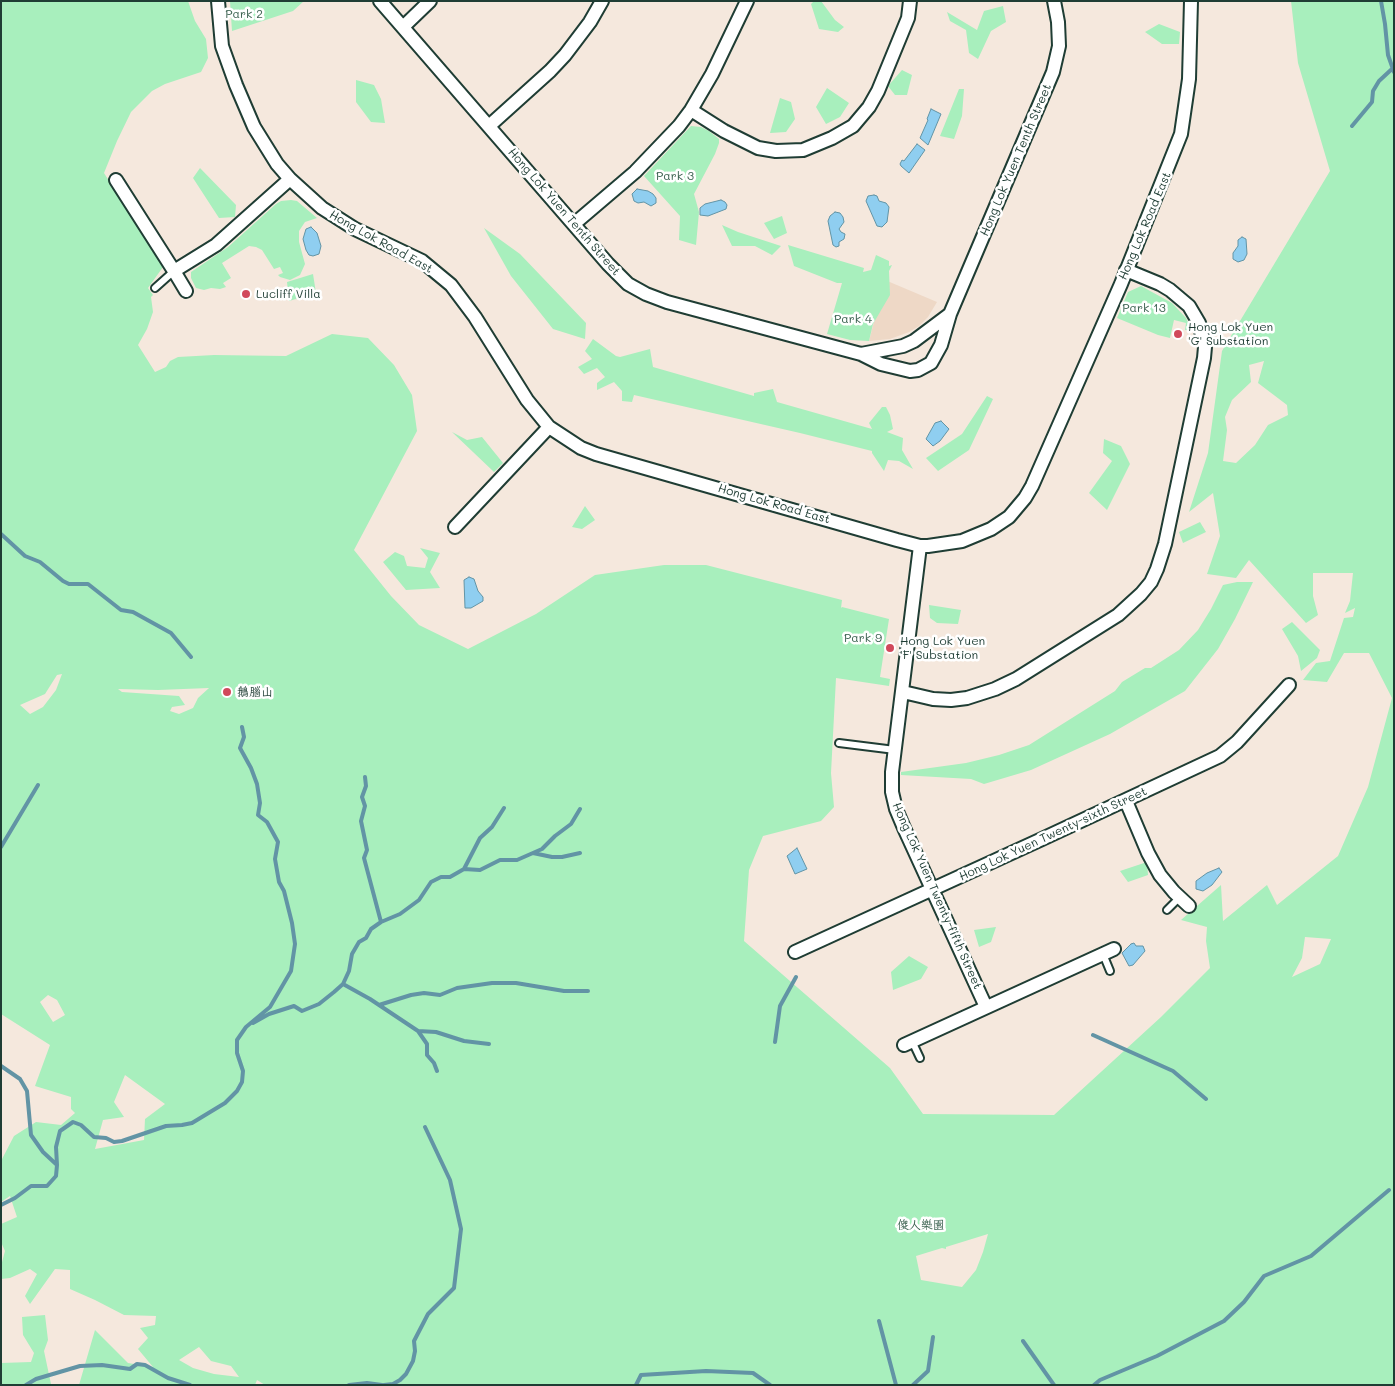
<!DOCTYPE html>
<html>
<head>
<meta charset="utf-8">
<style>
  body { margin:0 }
  #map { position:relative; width:1395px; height:1386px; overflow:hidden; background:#f5e8dd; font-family:Mali,sans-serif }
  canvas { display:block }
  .frame { position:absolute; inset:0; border:2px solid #1f3d34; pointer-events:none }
</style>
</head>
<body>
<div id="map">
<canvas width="1395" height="1386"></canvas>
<div class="frame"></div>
</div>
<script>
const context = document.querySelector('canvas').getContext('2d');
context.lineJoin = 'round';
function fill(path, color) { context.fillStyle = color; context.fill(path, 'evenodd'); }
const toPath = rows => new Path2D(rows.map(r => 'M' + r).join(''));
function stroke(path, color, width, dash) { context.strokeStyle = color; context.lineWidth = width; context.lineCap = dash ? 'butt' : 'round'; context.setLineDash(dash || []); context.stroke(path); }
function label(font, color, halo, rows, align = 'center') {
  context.font = font + ' Mali,"LXGW WenKai TC",sans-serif'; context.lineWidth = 5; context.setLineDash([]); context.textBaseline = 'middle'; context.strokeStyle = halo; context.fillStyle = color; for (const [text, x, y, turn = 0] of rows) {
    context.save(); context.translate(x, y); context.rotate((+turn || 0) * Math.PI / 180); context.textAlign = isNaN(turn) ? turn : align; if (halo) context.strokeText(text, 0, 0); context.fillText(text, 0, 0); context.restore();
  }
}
fill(toPath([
  [885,280,937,302,928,317,919,326,909,332,890,339,869,341]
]), '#eed8c6');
fill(toPath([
  [1,1,188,1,195,21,206,39,208,58,201,72,165,84,152,91,131,112,117,141,104,173,163,267,148,288,153,295,151,297,153,312,147,329,138,345,155,372,166,367,170,361,178,357,214,355,286,356,332,334,368,338,394,365,412,395,417,431,354,550,391,596,419,625,468,649,536,614,595,575,664,565,706,565,842,600,841,608,842,607,889,619,880,677,890,679,889,686,836,678,831,773,834,807,821,821,763,836,749,870,744,941,890,1068,923,1114,1054,1115,1161,1017,1210,968,1206,941,1207,927,1181,920,1221,885,1223,921,1267,885,1277,905,1338,856,1368,787,1392,698,1369,653,1344,653,1327,682,1303,680,1316,663,1330,661,1344,618,1353,617,1355,608,1345,613,1350,601,1353,573,1313,573,1313,596,1318,615,1306,623,1249,560,1236,578,1207,574,1220,536,1213,493,1189,512,1208,453,1222,351,1330,171,1298,63,1291,1,1394,1,1394,1385,265,1385,257,1380,255,1385,79,1385,95,1330,128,1363,153,1367,138,1349,148,1338,140,1328,155,1325,156,1316,124,1315,95,1300,70,1289,70,1270,55,1269,30,1304,25,1296,37,1274,30,1269,10,1278,1,1279,1,1266,5,1251,1,1242,1,1224,17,1217,10,1196,1,1202,1,1161,14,1136,36,1122,61,1125,75,1113,71,1109,71,1097,35,1086,50,1045,1,1014],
  [1264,361,1258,383,1287,405,1288,415,1268,425,1255,445,1236,463,1223,461,1227,430,1225,417,1232,400,1251,382,1249,365],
  [62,674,56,690,43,707,30,714,20,705,45,694,57,675],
  [209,688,198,698,193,708,179,714,170,711,172,707,185,705,179,696,122,692,118,689,158,690],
  [1305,937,1331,939,1320,964,1292,977,1302,958],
  [48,995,57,1000,65,1015,53,1022,40,1002],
  [125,1075,165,1104,145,1119,144,1140,95,1149,103,1120,124,1117,114,1102],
  [988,1234,983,1252,976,1270,962,1287,921,1280,916,1256,942,1248,946,1249,946,1247],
  [199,1347,211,1361,231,1366,239,1377,214,1374,193,1368,179,1360],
  [230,1,304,1,293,11,232,31],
  [814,1,821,1,835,20,844,27,838,32,819,29,811,4],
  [1003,6,1006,22,991,31,978,59,969,53,966,30,950,21,947,12,977,30,984,11],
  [1159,24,1180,32,1179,44,1162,44,1145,32],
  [902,70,912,75,907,95,895,95,888,86],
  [356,80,374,85,381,99,385,123,371,122,356,102],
  [827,88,849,103,840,117,826,124,816,107],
  [959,89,964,89,962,116,954,139,940,136],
  [780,98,791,102,795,119,786,132,770,133],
  [691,126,701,127,709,131,719,139,719,143,715,154,694,194,699,212,696,245,679,240,680,216,644,176],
  [200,168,236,205,235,217,219,218,193,178],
  [291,200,297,201,317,218,305,222,299,231,299,242,305,264,300,275,290,280,280,277,278,275,283,273,280,267,274,269,262,250,256,247,249,246,222,263,231,278,223,283,226,287,220,289,211,288,204,290,196,288,191,278,191,272,194,270,228,247,276,204,281,201],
  [782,216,787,233,774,239,764,223],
  [722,225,738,232,781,246,772,255,755,246,732,246],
  [484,228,520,254,586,323,585,339,553,329,511,276],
  [788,245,864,268,863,272,871,270,876,255,889,261,889,266,892,265,889,271,890,295,873,324,869,341,850,340,827,334,842,283,837,283,794,266],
  [313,274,316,293,289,301,287,282],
  [1141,286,1172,303,1186,318,1192,331,1185,330,1186,323,1174,320,1170,338,1158,335,1117,318,1128,292],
  [593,339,616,356,620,357,650,349,653,367,754,396,754,393,773,389,777,402,872,429,869,423,882,407,886,407,890,415,893,429,887,432,903,438,902,450,913,469,899,461,888,460,884,471,872,453,872,451,800,433,634,395,632,402,622,401,622,391,614,382,597,390,597,383,605,377,597,368,584,374,578,367,592,359,585,351],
  [987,396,993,399,969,450,938,471,926,458,962,434],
  [452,432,467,440,482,437,503,463,494,472],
  [1104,439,1121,446,1130,464,1107,510,1089,493,1112,461,1103,453],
  [585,506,595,520,582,529,572,527],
  [1200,522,1206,532,1183,543,1179,532],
  [420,548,440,553,430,572,440,588,406,590,383,562,395,552,404,556,407,566,425,568,428,558],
  [1237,582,1253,582,1235,619,1218,649,1185,691,1150,711,1110,734,1031,770,984,784,971,779,901,775,901,772,966,763,999,755,1029,745,1115,691,1122,682,1145,668,1151,668,1179,650,1198,630,1211,609,1223,585],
  [929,605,961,610,958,624,937,623,930,618],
  [1292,622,1320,650,1317,658,1301,671,1298,656,1282,629],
  [1147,862,1148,875,1128,882,1120,871],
  [996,927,991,942,979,947,974,930],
  [909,956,928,967,921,979,893,990,891,972],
  [45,1315,48,1340,44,1351,51,1384,1,1385,1,1363,31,1362,34,1353,23,1335,22,1317]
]), '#a8efbd');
const water = toPath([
  [931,109,941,114,928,145,920,138,928,120,927,119,931,109],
  [917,144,925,150,909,173,901,166,900,164,902,160,904,161,917,144],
  [637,189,648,191,653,194,656,198,656,203,651,206,644,202,638,203,634,201,632,194,637,189],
  [874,195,877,196,879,201,886,203,889,207,887,222,882,227,877,226,866,201,868,196,874,195],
  [721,200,725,202,727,205,726,209,708,216,700,215,700,208,705,204,721,200],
  [835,212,840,213,843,217,844,222,839,229,841,232,845,234,844,239,839,242,839,246,836,247,833,245,828,221,830,216,835,212],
  [311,227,317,233,321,246,319,254,313,256,309,255,306,250,303,239,306,229,311,227],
  [1242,237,1246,239,1247,254,1244,260,1238,262,1233,259,1233,253,1238,246,1238,240,1242,237],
  [941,421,949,429,940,441,933,446,926,439,935,423,941,421],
  [469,577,474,579,478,591,483,597,483,601,471,608,465,608,464,580,469,577],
  [797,848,807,869,795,874,787,856,797,848],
  [1219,868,1222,872,1212,885,1203,891,1196,889,1196,881,1207,873,1219,868],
  [1131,944,1134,943,1136,946,1143,946,1145,951,1133,965,1129,966,1122,953,1131,944]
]);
fill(water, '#8fcef0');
stroke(water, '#6294a5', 1);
stroke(toPath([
  [1381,1,1385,24,1388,55,1394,72],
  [1352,126,1372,102,1373,91,1379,81,1393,68],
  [1,534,25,556,40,562,63,581,69,584,88,584,121,610,133,612,171,633,191,657],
  [365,777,366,786,362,797,365,806,361,821,367,850,364,858,381,922],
  [1,847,38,785],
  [533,853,552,857,562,857,580,853],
  [464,869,480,838,492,827,504,808],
  [343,984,370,999,418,1031,436,1032,464,1041,489,1044],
  [379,1005,411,995,424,993,440,995,457,988,492,983,516,983,564,991,588,991],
  [253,1023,269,1014,294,1006,302,1011,319,1004,334,992,343,984,349,971,352,954,359,942,366,938,371,929,381,922,400,914,419,900,431,882,441,877,450,877,464,869,480,870,500,860,517,860,542,849,555,836,571,824,580,809],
  [418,1031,427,1044,427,1055,434,1063,437,1071],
  [1093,1035,1173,1071,1206,1099],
  [775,1042,780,1006,796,977],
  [1,1066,20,1079,27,1091,31,1135,43,1152,57,1165,56,1176,47,1186,31,1186,15,1198,1,1205],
  [57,1165,56,1147,60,1131,73,1122,81,1125,94,1137,106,1138,114,1142,122,1141,166,1126,182,1125,192,1123,225,1103,237,1091,242,1082,243,1071,237,1053,237,1040,246,1027,270,1007,291,971,295,944,292,923,284,891,279,882,275,859,278,842,267,822,258,815,260,803,257,784,251,768,240,748,244,737,242,727],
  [879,1321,896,1385],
  [1023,1341,1054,1385],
  [26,1385,36,1379,80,1366,102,1365,130,1369,137,1364,145,1365,168,1378,190,1385],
  [349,1385,367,1383,382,1385],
  [384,1385,393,1384,400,1380,406,1374,413,1361,415,1351,414,1341,428,1314,454,1288,461,1229,450,1180,425,1127],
  [636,1385,641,1375,706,1371,753,1373,770,1385],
  [913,1385,928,1371,933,1337],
  [1094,1385,1100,1380,1157,1356,1224,1321,1244,1302,1264,1276,1311,1256,1389,1190]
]), '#6294a5', 4);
const service = toPath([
  [155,288,174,271],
  [839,743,895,750],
  [1167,910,1180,897],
  [1103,954,1110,971],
  [912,1041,920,1058]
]);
const minor = toPath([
  [218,1,222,46,236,85,254,127,277,164,290,179,322,208,355,229,422,261,451,285,475,317,527,400,549,427,581,448,596,454,897,540,920,546,928,546,962,541,991,529,1009,517,1025,498,1032,486,1121,284,1181,134,1189,79,1191,1],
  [380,1,608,264,628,284,646,294,667,302,861,354,881,364,910,371,918,370,931,363,941,345,950,314,1053,72,1059,46,1058,22,1054,1],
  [403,27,430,1],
  [691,110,724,131,758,148,776,151,803,150,832,138,853,126,869,107,878,91,908,18,910,1],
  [489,126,550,71,565,55,590,22,602,1],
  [116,180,174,271,216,245,290,179],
  [574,224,635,172,679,126,691,110,712,74,747,1],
  [174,271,186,291],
  [861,354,903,346,914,341,950,314],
  [455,527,549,427],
  [920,546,892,772,892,792,896,809,904,828,986,1007],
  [903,692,933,699,951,700,967,698,995,689,1016,679,1118,615,1141,594,1151,582,1157,569,1165,544,1204,358,1205,347,1199,323,1189,306,1170,290,1160,284,1126,270],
  [1126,801,1148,853,1160,875,1174,892,1189,906],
  [795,952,1042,839,1220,756,1237,742,1289,685],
  [904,1045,1114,949]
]);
stroke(service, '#1f3d34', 10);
stroke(minor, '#1f3d34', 16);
stroke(service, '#fff', 6);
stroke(minor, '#fff', 12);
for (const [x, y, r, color] of [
  [246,294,5,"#d1495b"],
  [1178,334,5,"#d1495b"],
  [890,648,5,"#d1495b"],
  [227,692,5,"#d1495b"]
]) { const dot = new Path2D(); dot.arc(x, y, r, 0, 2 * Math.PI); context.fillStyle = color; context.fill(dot); stroke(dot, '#fff', 2); }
label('12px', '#3a614f', '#fff', [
  ["Park 2",244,14],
  ["Park 3",675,176],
  ["Park 13",1144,308],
  ["Park 4",853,319],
  ["Park 9",863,638],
  ["傻人樂園",921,1225]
]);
label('12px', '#1f3d34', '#fff', [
  ["Hong Lok Yuen Tenth Street",1016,160,-67],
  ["Hong Lok Yuen Tenth Street",564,212,49],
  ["Hong Lok Road East",1145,226,-67],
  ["Hong Lok Road East",381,242,29],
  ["Hong Lok Road East",774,504,16],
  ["Hong Lok Yuen Twenty-sixth Street",1053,834,-25],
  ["Hong Lok Yuen Twenty-fifth Street",937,896,66]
]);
label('12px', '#1f3d34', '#fff', [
  ["Lucliff Villa",256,294],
  ["Hong Lok Yuen",1188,327],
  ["'G' Substation",1188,341],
  ["Hong Lok Yuen",900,641],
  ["'F' Substation",900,655],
  ["鵝腦山",237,692]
], 'left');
</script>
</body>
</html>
